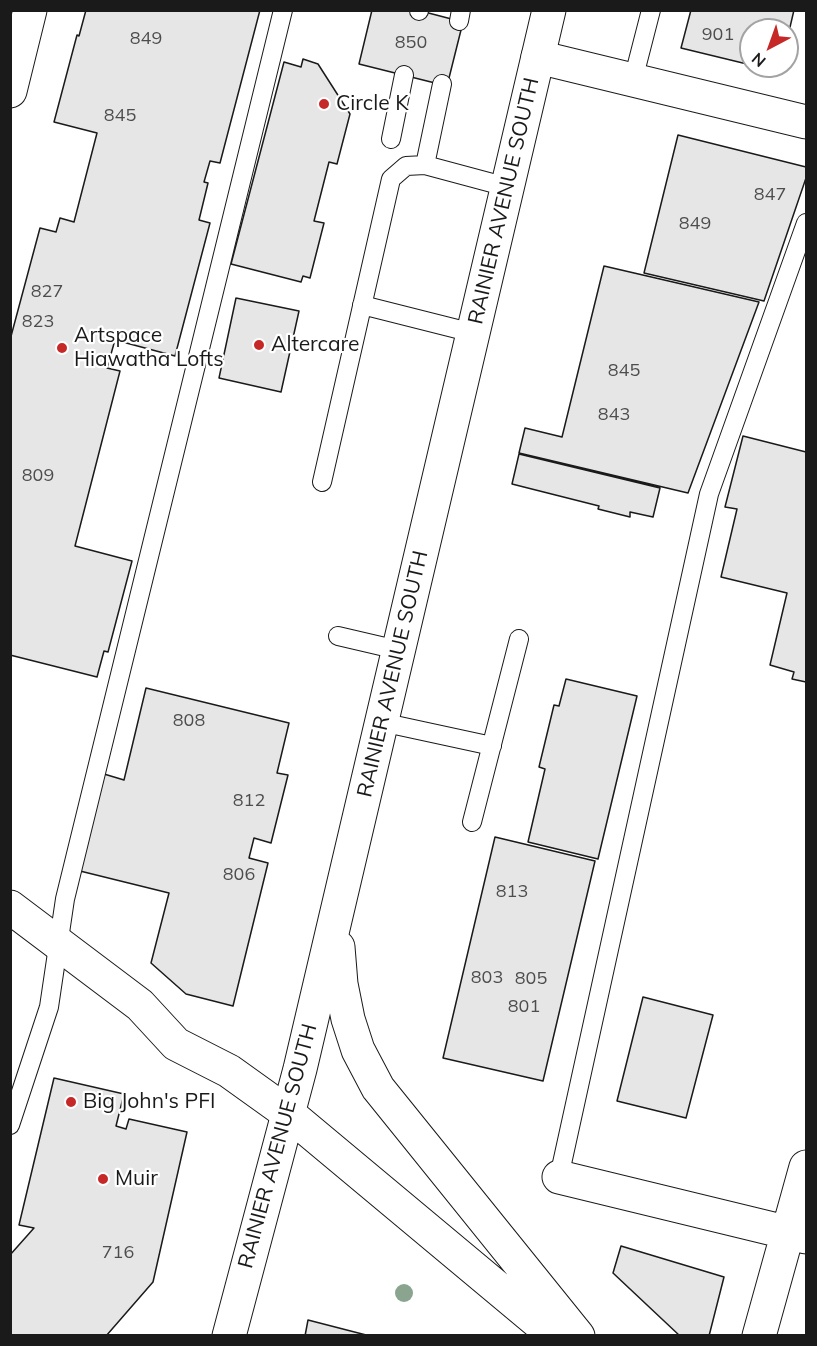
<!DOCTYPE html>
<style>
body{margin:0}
#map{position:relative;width:817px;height:1346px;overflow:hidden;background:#fff;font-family:Mulish,sans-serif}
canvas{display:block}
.frame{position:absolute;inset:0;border:12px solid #1a1a1a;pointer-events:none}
.north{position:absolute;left:739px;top:18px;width:60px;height:60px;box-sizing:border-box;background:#fff;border:2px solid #a3a3a3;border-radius:50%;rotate:221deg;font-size:16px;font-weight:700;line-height:24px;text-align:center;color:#1a1a1a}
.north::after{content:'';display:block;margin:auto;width:21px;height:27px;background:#c62828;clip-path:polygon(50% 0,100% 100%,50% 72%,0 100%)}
</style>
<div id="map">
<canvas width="817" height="1346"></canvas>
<div class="frame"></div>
<div class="north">N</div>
</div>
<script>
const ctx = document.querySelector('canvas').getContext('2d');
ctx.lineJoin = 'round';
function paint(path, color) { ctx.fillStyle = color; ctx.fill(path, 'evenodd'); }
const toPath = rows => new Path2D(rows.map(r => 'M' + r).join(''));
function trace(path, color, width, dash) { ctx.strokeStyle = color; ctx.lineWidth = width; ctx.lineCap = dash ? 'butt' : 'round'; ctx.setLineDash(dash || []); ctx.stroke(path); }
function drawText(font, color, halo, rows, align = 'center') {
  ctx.font = font + ' Mulish,sans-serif'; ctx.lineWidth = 4.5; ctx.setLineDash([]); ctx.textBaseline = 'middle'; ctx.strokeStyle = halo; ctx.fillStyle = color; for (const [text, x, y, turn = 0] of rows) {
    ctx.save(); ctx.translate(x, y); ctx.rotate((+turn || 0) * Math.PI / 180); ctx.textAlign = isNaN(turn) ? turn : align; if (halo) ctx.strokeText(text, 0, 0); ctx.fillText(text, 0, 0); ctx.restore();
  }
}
const building = toPath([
 [86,10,260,10,220,163,210,161,204,182,208,183,199,220,210,223,175,356,115,340,107,368,120,371,75,546,132,561,108,652,104,651,97,677,10,655,10,340,40,228,56,232,60,218,74,222,97,133,54,122,77,35,79,36,86,10],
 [372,10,417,10,463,22,447,86,359,64,372,10],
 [691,10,794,10,787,40,787,30,751,30,751,65,681,48,691,10],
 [303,59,318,64,350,114,337,164,329,162,314,221,324,223,310,278,303,276,301,282,231,264,284,62,301,67,303,59],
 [755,66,781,66,779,72,755,66],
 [678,135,806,167,806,178,764,301,644,273,678,135],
 [604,266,759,302,688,493,519,453,525,428,562,437,604,266],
 [236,298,299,311,281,392,219,378,236,298],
 [743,436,806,452,806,682,792,679,794,672,770,665,787,593,721,577,737,509,725,507,743,436],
 [519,454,660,488,653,517,630,512,630,517,598,509,599,506,512,484,519,454],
 [566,679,637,696,598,859,528,842,545,769,539,767,554,705,559,706,566,679],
 [146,688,289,723,277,773,288,775,271,843,254,838,249,858,268,863,233,1006,186,994,151,963,169,893,80,871,104,774,124,780,146,688],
 [495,837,595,861,543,1081,443,1058,495,837],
 [643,997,713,1015,686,1118,617,1101,643,997],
 [54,1078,124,1094,116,1126,126,1129,129,1119,187,1132,153,1282,106,1336,10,1336,10,1255,34,1228,19,1225,54,1078],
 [621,1246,724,1277,709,1336,680,1336,613,1273,621,1246],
 [308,1320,370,1336,305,1336,308,1320]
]);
paint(building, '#e6e6e6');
trace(building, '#1a1a1a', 1.5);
const service = toPath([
 [419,11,419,10],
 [459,21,461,10],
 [633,80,651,10],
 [391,139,404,75],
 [425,165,442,84],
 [362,305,473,333],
 [322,482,391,179,406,166,425,165,507,187],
 [338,636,398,650],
 [381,722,492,746],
 [472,822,519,639],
 [10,1125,49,1007,65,899,283,10],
 [559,1177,709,494,806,223]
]);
const minor = toPath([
 [538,57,806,122],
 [10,91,30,10],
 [10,907,140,1005,176,1044,229,1071,289,1114],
 [559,1177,806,1237],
 [759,1336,806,1167]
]);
const primary = toPath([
 [338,947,341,984,348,1019,358,1050,378,1088,578,1336],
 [289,1114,555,1336],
 [229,1336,300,1069,549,10]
]);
trace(service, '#1a1a1a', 20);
trace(minor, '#1a1a1a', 35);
trace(primary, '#1a1a1a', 35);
trace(service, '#fff', 18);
trace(minor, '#fff', 33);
trace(primary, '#fff', 33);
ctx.fillStyle = '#8aa48f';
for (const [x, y] of [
 [404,1293]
]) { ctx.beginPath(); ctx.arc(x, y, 9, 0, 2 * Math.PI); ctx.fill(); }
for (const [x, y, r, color] of [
 [324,104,6,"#c62828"],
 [259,345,6,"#c62828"],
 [62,348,6,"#c62828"],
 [71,1102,6,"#c62828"],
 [103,1179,6,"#c62828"]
]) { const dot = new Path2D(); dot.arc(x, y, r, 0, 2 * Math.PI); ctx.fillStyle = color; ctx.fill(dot); trace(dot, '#fff', 2); }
drawText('18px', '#4d4d4d', null, [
 ["901",718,35],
 ["849",146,39],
 ["850",411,43],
 ["845",120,116],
 ["847",770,195],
 ["849",695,224],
 ["827",47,292],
 ["823",38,322],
 ["845",624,371],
 ["843",614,415],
 ["809",38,476],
 ["808",189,721],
 ["812",249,801],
 ["806",239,875],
 ["813",512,892],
 ["803",487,978],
 ["805",531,979],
 ["801",524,1007],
 ["716",118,1253]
]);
drawText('21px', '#1a1a1a', '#fff', [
 ["Circle K",336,104],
 ["Artspace",74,336],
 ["Hiawatha Lofts",74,360],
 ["Altercare",271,345],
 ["Big John's PFI",83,1102],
 ["Muir",115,1179]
], 'left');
drawText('21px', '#1a1a1a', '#fff', [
 ["RAINIER AVENUE SOUTH",504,201,-77],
 ["RAINIER AVENUE SOUTH",393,674,-77],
 ["RAINIER AVENUE SOUTH",278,1146,-75]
]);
</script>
